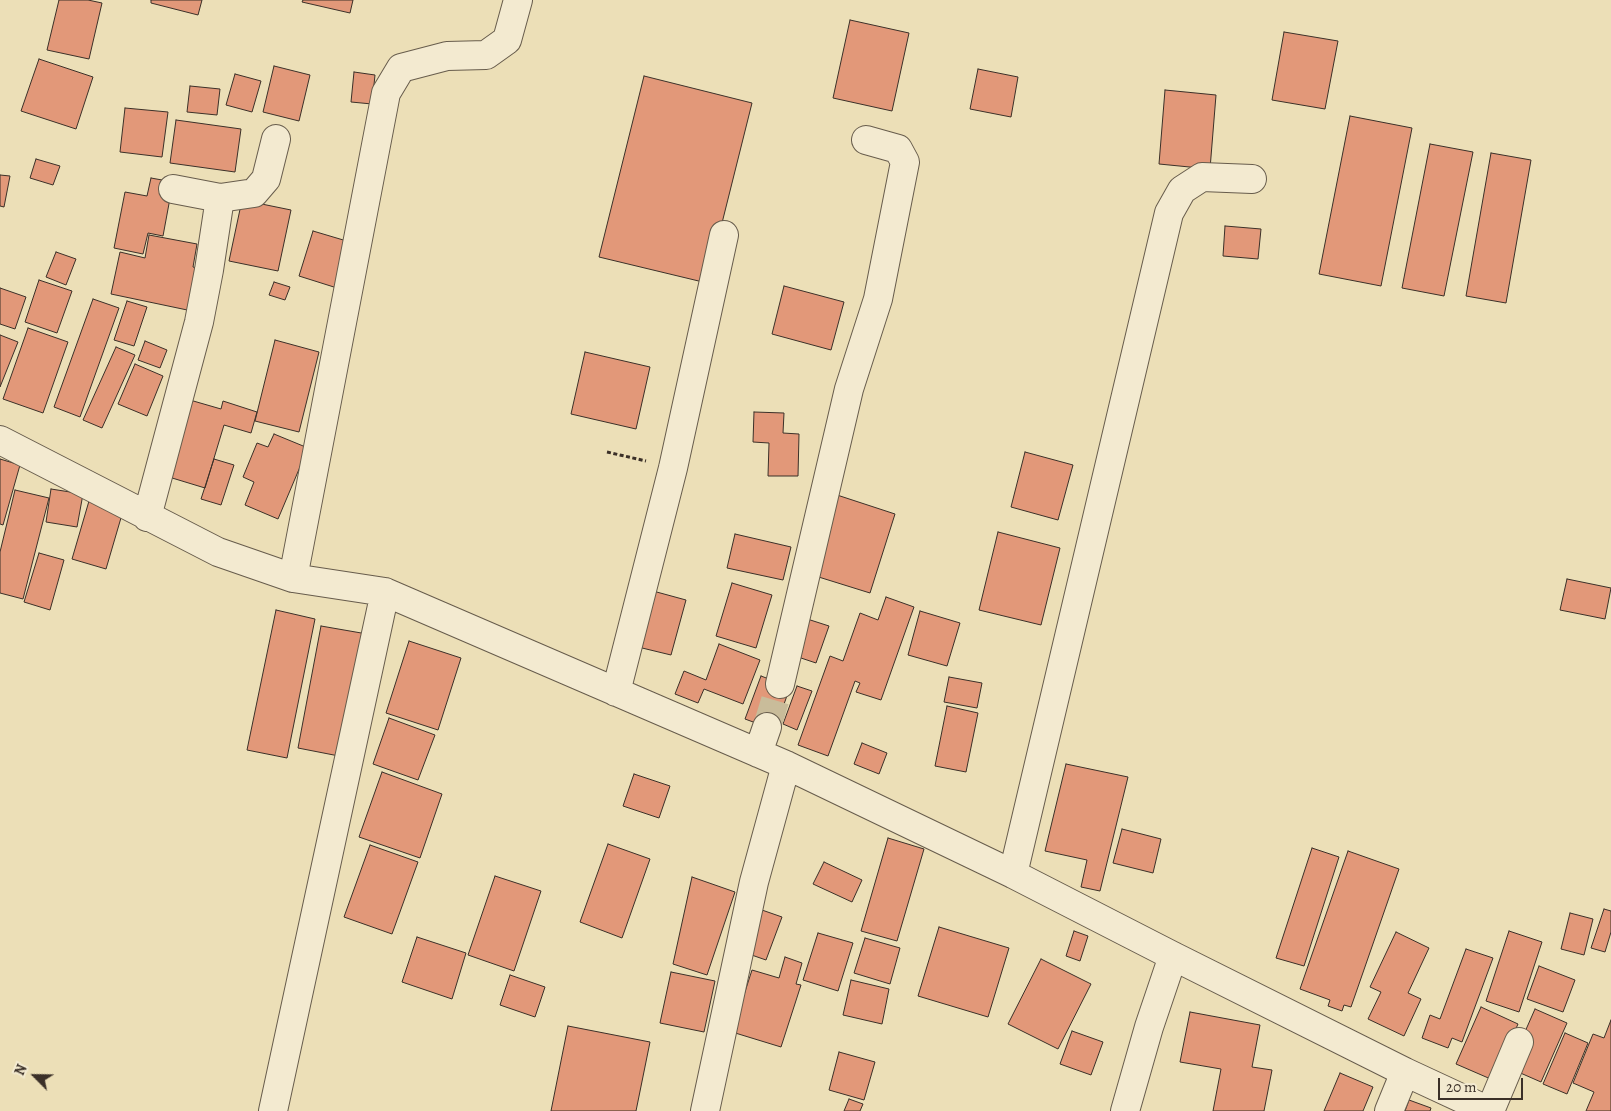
<!DOCTYPE html>
<style>
body{margin:0}
#map{position:relative;width:1611px;height:1111px;overflow:hidden;background:#ecdfb7;font-family:Alegreya,serif}
canvas{display:block}
.north{position:absolute;left:10px;top:1051px;width:50px;height:50px;-webkit-text-stroke:4px #f3ead0;paint-order:stroke;rotate:293deg;font-size:14px;font-weight:700;line-height:20px;text-align:center;color:#3b3028}
.north::after{content:'';display:block;margin:auto;width:18px;height:22px;background:#3b3028;clip-path:polygon(50% 0,100% 100%,50% 72%,0 100%)}
.scale{position:absolute;left:1438px;top:1078px;width:85px;height:22px;box-sizing:border-box;border:2px solid #3b3028;border-top:0;padding-left:6px;font-size:15px;line-height:18px;white-space:nowrap;color:#3b3028;-webkit-text-stroke:4px #f3ead0;paint-order:stroke}
</style>
<div id="map">
<canvas width="1611" height="1111"></canvas>
<div class="north">N</div>
<div class="scale">20 m</div>
</div>
<script>
const ctx = document.querySelector('canvas').getContext('2d');
ctx.lineJoin = 'round';
function paint(path, color) { ctx.fillStyle = color; ctx.fill(path, 'evenodd'); }
const toPath = rows => new Path2D(rows.map(r => 'M' + r).join(''));
function trace(path, color, width, dash) { ctx.strokeStyle = color; ctx.lineWidth = width; ctx.lineCap = dash ? 'butt' : 'round'; ctx.setLineDash(dash || []); ctx.stroke(path); }
const building = toPath([
 [59,0,88,0,102,3,89,59,47,50,59,0],
 [151,0,202,0,198,15,151,3,151,0],
 [303,0,353,0,350,13,302,2,303,0],
 [850,20,909,33,892,111,833,98,850,20],
 [1284,32,1338,41,1325,109,1272,100,1284,32],
 [39,59,93,77,76,129,21,111,39,59],
 [274,66,310,75,299,121,263,112,274,66],
 [978,69,1018,77,1011,117,970,109,978,69],
 [354,72,375,75,372,104,351,102,354,72],
 [235,74,261,81,252,112,226,105,235,74],
 [644,76,752,103,707,283,599,257,644,76],
 [190,86,220,89,217,115,187,112,190,86],
 [1165,90,1216,95,1210,169,1159,164,1165,90],
 [125,108,168,112,162,157,120,152,125,108],
 [1350,116,1412,128,1381,286,1319,274,1350,116],
 [176,120,241,129,235,172,170,163,176,120],
 [1430,144,1473,152,1444,296,1402,288,1430,144],
 [1491,153,1531,160,1506,303,1466,296,1491,153],
 [36,159,60,166,53,185,30,178,36,159],
 [0,175,10,176,4,207,0,206,0,175],
 [151,178,173,182,163,236,148,233,143,254,114,248,125,192,147,196,151,178],
 [242,200,291,210,278,271,229,261,242,200],
 [1225,226,1261,229,1258,259,1223,256,1225,226],
 [313,231,350,242,337,288,299,276,313,231],
 [149,235,197,244,193,267,201,269,192,311,111,294,120,252,145,258,149,235],
 [56,252,76,259,66,285,46,277,56,252],
 [39,280,72,291,57,333,25,322,39,280],
 [274,282,290,287,285,300,269,295,274,282],
 [784,286,844,302,831,350,772,334,784,286],
 [0,288,26,297,15,329,0,324,0,288],
 [93,299,119,308,80,417,54,407,93,299],
 [127,301,147,307,134,346,114,340,127,301],
 [28,328,68,342,43,413,3,399,28,328],
 [0,335,18,342,0,387,0,335],
 [275,340,319,352,299,432,255,421,275,340],
 [145,341,167,350,160,368,138,360,145,341],
 [116,347,135,355,102,428,83,420,116,347],
 [585,352,650,367,636,429,571,414,585,352],
 [135,364,163,376,147,416,118,404,135,364],
 [183,398,221,409,223,401,257,412,251,433,224,425,205,488,159,474,183,398],
 [754,412,784,413,783,433,799,434,798,476,768,476,769,443,753,442,754,412],
 [274,434,308,448,278,519,245,505,254,482,243,477,257,443,268,447,274,434],
 [1025,452,1073,465,1058,520,1011,507,1025,452],
 [0,459,20,465,3,525,0,524,0,459],
 [214,459,234,465,221,505,201,499,214,459],
 [51,489,83,494,77,527,46,522,51,489],
 [15,490,49,498,23,599,0,593,0,552,15,490],
 [834,494,895,514,870,593,809,574,834,494],
 [89,501,123,511,106,569,72,559,89,501],
 [998,532,1060,548,1041,625,979,610,998,532],
 [735,534,791,547,783,580,727,568,735,534],
 [39,553,64,560,50,610,24,602,39,553],
 [1567,579,1611,588,1605,619,1560,610,1567,579],
 [732,583,772,595,756,648,716,636,732,583],
 [653,591,686,600,671,655,638,647,653,591],
 [886,597,914,607,881,700,856,692,860,683,855,681,828,756,798,745,830,656,843,661,860,613,878,620,886,597],
 [276,610,315,619,287,758,247,750,276,610],
 [920,611,960,623,947,666,908,655,920,611],
 [801,617,829,626,816,663,789,654,801,617],
 [321,626,367,634,344,757,298,748,321,626],
 [409,641,461,658,438,730,386,713,409,641],
 [719,644,760,660,743,704,704,689,698,703,675,694,684,671,706,680,719,644],
 [761,676,790,687,775,730,745,719,761,676],
 [949,677,982,683,977,708,944,702,949,677],
 [797,686,812,691,797,730,783,724,797,686],
 [947,706,978,713,966,772,935,766,947,706],
 [389,718,435,735,418,780,373,764,389,718],
 [862,743,887,753,879,774,854,764,862,743],
 [1066,764,1128,777,1100,891,1081,887,1087,860,1045,851,1066,764],
 [382,772,442,794,420,858,359,837,382,772],
 [634,774,670,786,659,818,623,806,634,774],
 [1122,829,1161,839,1153,873,1113,863,1122,829],
 [888,838,924,849,897,941,861,931,888,838],
 [608,844,650,859,622,938,580,922,608,844],
 [370,845,418,862,392,934,344,917,370,845],
 [1312,848,1339,857,1304,966,1276,958,1312,848],
 [1348,851,1399,869,1351,1007,1344,1005,1342,1011,1328,1006,1330,1000,1300,989,1348,851],
 [824,862,862,880,852,902,813,884,824,862],
 [495,876,541,891,514,971,468,955,495,876],
 [692,877,735,892,707,975,673,964,692,877],
 [759,909,782,917,766,960,743,952,759,909],
 [1604,909,1611,911,1611,932,1605,952,1591,948,1604,909],
 [1570,913,1593,919,1584,955,1561,949,1570,913],
 [939,927,1009,948,988,1017,918,996,939,927],
 [1074,931,1088,936,1080,961,1066,956,1074,931],
 [1509,931,1542,942,1519,1012,1486,1001,1509,931],
 [1396,932,1429,948,1408,993,1421,999,1404,1036,1368,1019,1381,992,1370,987,1396,932],
 [818,933,853,943,838,991,803,980,818,933],
 [417,937,466,953,452,999,402,982,417,937],
 [865,938,900,948,890,984,854,973,865,938],
 [1466,949,1493,958,1462,1042,1452,1038,1448,1048,1422,1038,1430,1015,1440,1019,1466,949],
 [785,957,802,963,796,984,801,985,781,1047,732,1032,752,970,779,978,785,957],
 [1041,959,1091,984,1058,1049,1008,1024,1041,959],
 [1539,966,1575,980,1563,1012,1527,999,1539,966],
 [671,972,715,981,704,1032,660,1023,671,972],
 [510,975,545,987,535,1017,500,1005,510,975],
 [851,980,889,989,882,1024,843,1015,851,980],
 [1481,1007,1518,1024,1493,1080,1456,1064,1481,1007],
 [1535,1009,1567,1023,1541,1082,1509,1068,1535,1009],
 [1190,1012,1260,1025,1252,1067,1272,1070,1264,1111,1213,1111,1221,1069,1180,1062,1190,1012],
 [1611,1020,1611,1111,1586,1111,1594,1092,1573,1083,1593,1034,1604,1038,1611,1020],
 [568,1026,650,1042,636,1111,551,1111,568,1026],
 [1072,1031,1103,1042,1091,1075,1060,1064,1072,1031],
 [1565,1033,1588,1043,1567,1094,1543,1084,1565,1033],
 [839,1052,875,1062,864,1100,829,1090,839,1052],
 [1340,1073,1373,1087,1363,1111,1324,1111,1340,1073],
 [849,1099,863,1104,860,1111,844,1111,849,1099],
 [1409,1100,1431,1108,1430,1111,1405,1111,1409,1100]
]);
paint(building, '#e29879');
trace(building, '#3b3028', 1);
trace(toPath([
 [767,727,780,684]
]), '#c9bc9a', 28, [28, 14]);
const minor = toPath([
 [220,198,254,193,266,179,276,139],
 [0,440,218,552,293,578,385,592,786,765,1013,874,1173,956,1405,1072,1489,1111],
 [147,517,199,322,209,270,220,198,173,189],
 [293,578,386,93,401,68,447,56,486,55,507,40,518,0],
 [780,684,849,389,878,299,905,162,898,149,866,140],
 [616,692,673,468,724,235],
 [758,753,767,727],
 [1013,874,1169,213,1182,190,1202,177,1252,179],
 [273,1111,385,592],
 [705,1111,754,882,786,765],
 [1125,1111,1149,1027,1173,956],
 [1389,1111,1405,1072],
 [1490,1111,1519,1042]
]);
trace(minor, '#675c4c', 30);
trace(toPath([
 [607,452,646,461]
]), '#3b3028', 3, [4, 2.5]);
trace(minor, '#f3ead0', 28);
</script>
